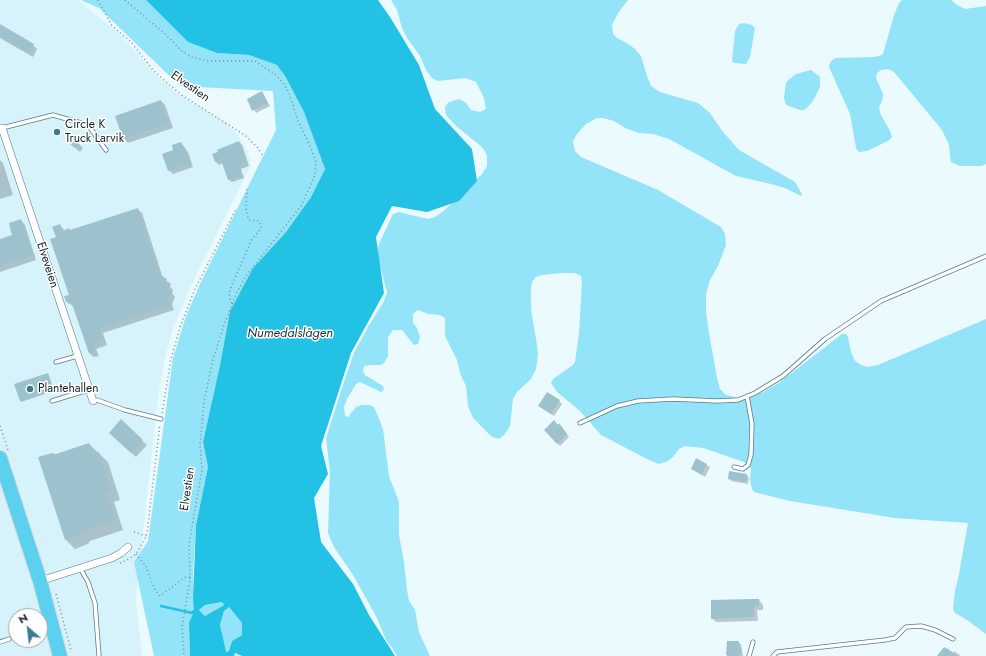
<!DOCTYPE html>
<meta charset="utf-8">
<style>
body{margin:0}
#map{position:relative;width:986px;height:656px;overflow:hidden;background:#ebfaff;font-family:Jost,sans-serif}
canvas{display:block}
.north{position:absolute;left:8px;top:608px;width:40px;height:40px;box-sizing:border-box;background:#fff;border:1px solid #a1a7a9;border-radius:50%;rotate:332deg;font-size:11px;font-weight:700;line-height:16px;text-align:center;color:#142327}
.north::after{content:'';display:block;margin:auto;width:14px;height:18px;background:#3b7d8f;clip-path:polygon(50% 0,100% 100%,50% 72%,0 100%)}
</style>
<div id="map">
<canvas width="986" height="656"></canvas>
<div class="north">N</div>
</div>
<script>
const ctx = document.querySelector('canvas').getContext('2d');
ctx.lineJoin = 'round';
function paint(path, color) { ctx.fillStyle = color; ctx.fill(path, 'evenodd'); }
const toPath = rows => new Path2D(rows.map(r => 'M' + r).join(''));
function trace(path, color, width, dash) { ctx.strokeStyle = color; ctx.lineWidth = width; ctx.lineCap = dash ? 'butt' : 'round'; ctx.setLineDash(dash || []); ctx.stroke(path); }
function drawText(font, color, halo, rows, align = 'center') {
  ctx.font = font + ' Jost,sans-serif'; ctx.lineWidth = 3; ctx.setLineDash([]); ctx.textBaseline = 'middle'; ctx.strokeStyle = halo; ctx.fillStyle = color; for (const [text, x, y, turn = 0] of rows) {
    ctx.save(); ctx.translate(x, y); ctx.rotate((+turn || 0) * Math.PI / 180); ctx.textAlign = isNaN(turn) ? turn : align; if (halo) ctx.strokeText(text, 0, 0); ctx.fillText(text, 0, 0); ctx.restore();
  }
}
paint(toPath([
 [0,0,78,0,123,37,155,74,178,94,225,122,237,134,247,151,250,160,250,167,187,294,173,328,164,362,158,397,138,578,136,601,142,656,0,656],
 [16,616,40,616,40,640,16,640]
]), '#d6f3fb');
paint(toPath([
 [81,0,146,0,188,42,217,53,249,55,277,65,285,76,304,112,325,169,311,197,286,232,253,268,230,311,220,365,203,442,208,467,196,525,193,572,194,611,189,623,190,656,154,656,134,562,148,541,173,358,186,316,201,282,276,130,273,91,180,86,99,8],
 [391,0,628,0,618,13,612,25,613,34,617,38,627,43,635,49,641,56,647,76,651,86,660,92,698,103,710,113,723,132,739,150,795,182,802,194,801,196,785,188,771,184,736,176,669,139,653,134,639,133,625,128,614,121,603,118,597,118,586,124,577,134,573,141,575,151,581,157,658,190,721,227,725,234,726,245,718,266,710,280,706,294,706,312,709,333,717,378,720,389,726,395,740,398,752,397,763,392,780,382,842,334,846,334,848,337,851,352,855,361,861,365,868,367,878,365,986,319,986,634,967,620,955,613,953,609,955,591,959,574,968,523,895,518,790,501,754,492,752,489,750,480,751,468,744,462,703,448,685,446,679,449,673,457,668,461,659,464,647,459,601,435,580,411,557,392,551,383,553,379,573,365,575,362,579,333,582,282,581,276,575,273,562,273,542,275,536,277,532,282,531,288,531,309,537,345,538,355,536,369,531,379,517,392,513,399,510,426,504,435,499,439,492,437,473,418,468,406,466,386,460,373,457,360,445,336,445,318,440,315,428,314,418,310,413,314,413,323,417,328,420,337,418,344,414,345,402,330,393,330,388,337,388,356,384,363,381,365,372,365,364,366,363,371,365,375,383,386,384,390,381,392,360,382,356,384,347,399,344,407,345,416,348,417,356,407,362,405,370,405,374,407,377,414,383,429,389,476,399,502,399,535,404,562,407,590,409,601,415,610,419,632,430,656,397,656,393,649,386,640,377,618,353,575,334,547,328,533,330,472,326,438,345,379,354,353,368,327,384,301,387,292,377,255,379,244,393,214,399,212,428,219,435,217,446,209,482,174,487,166,487,155,482,147,456,126,446,115,445,107,449,102,460,99,466,103,471,110,480,112,486,109,484,98,476,82,466,78,438,81,432,78,426,70,420,56,407,38,402,28,397,10],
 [902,0,951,0,957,5,965,9,986,6,986,164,981,166,960,166,951,162,950,157,949,145,942,130,894,72,888,69,881,70,877,73,876,78,883,94,882,101,879,107,880,113,890,131,892,137,888,141,867,151,859,152,856,148,850,114,829,67,831,61,836,58,873,57,879,56,883,54,894,15,899,3],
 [744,23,752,25,755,28,750,57,746,64,734,63,732,61,735,31,739,24],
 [811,70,820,77,820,87,813,101,807,108,804,110,800,110,786,105,784,98,786,82,796,74],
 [222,602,224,605,205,616,199,610,205,605],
 [229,607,242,623,242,635,232,641,229,651,225,652,220,625,224,611]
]), '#93e3f9');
paint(toPath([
 [146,0,378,0,390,17,419,65,435,109,472,149,477,181,459,201,427,212,392,206,376,237,384,293,351,353,321,446,328,474,314,498,321,542,353,584,369,615,395,656,242,656,235,653,234,656,190,656,189,623,194,611,193,598,196,525,208,467,203,442,220,365,230,311,253,268,286,232,311,197,325,169,304,112,285,76,277,65,249,55,217,53,188,42],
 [222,602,224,605,205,616,199,610,205,605],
 [229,607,242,623,242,635,232,641,229,651,226,652,220,625,224,611]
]), '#23c1e3');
paint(toPath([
 [0,26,33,45,37,49,33,57,0,38],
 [262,92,270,106,256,113,248,100],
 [161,101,165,105,173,128,128,143,124,138],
 [239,142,242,145,249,166,241,169,244,178,232,182,229,180,223,163,219,165,216,162,214,155],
 [181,143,188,152,193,167,173,174,169,170,174,150],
 [71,144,79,144,83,148,80,152],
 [0,160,3,163,13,195,0,199],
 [137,209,142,213,163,278,171,284,170,287,173,290,172,293,175,297,172,304,174,310,103,333,107,345,96,349,99,356,94,357,89,353,74,307,67,302,70,295,57,238,60,225,65,231,70,231],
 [21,220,25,225,36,260,0,272,0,240,14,236],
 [48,374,54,391,21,402,20,401],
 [559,401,562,404,554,416,542,408],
 [121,421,147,445,136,457,114,437],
 [558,426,562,427,569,437,560,446,545,430],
 [89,444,108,462,120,500,114,502,123,530,90,541,88,544,75,549,66,540,56,455],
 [696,459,710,467,705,477,692,469],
 [747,475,749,478,748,484,731,481,729,478],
 [759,600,763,605,763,610,757,610,758,621,716,622,712,618],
 [738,642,741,644,743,656,728,656],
 [954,651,961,656,938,656,952,654]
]), '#0003');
trace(toPath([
 [161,606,192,613,194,611]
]), '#23c1e3', 2.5);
paint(toPath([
 [0,24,34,44,28,53,0,37],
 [262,91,268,103,252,111,247,99],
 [161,100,169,123,123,139,115,116],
 [74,138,80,143,75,148,70,144],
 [239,141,247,163,239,166,242,175,228,180,221,160,215,162,212,154,218,152,217,150],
 [181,142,183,146,184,146,190,163,168,171,162,154,173,150,172,145],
 [138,208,160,275,167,279,165,283,170,285,167,289,172,292,168,299,170,306,99,329,103,341,93,344,95,351,89,353,72,304,66,302,64,296,69,295,50,239,56,237,52,227,60,224,63,231,69,228,70,230],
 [21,219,33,256,0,266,0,239,12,235,9,223],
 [48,373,54,390,20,401,14,384],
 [547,392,560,400,551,414,538,406],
 [121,419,143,440,131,453,109,433],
 [554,420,558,425,559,423,567,434,557,444,544,430],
 [89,443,93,454,99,452,112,491,106,493,115,521,81,532,79,536,65,540,38,457,52,453,56,454],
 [696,458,707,464,702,475,691,469],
 [729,471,747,474,746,482,728,479],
 [753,599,759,599,759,606,754,606,754,617,711,619,711,600],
 [727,641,739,641,739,648,741,647,741,654,739,654,739,656,728,656,726,655],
 [944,647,947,649,947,648,957,656,937,656]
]), '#9dc2cd');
const lane = toPath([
 [2,128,53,115,88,125,106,150],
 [56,362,77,356],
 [52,401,88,390],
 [93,401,97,400,125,410,161,419],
 [580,423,617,406,638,401,673,399,717,401,738,400,755,393,783,376,825,339,881,301,986,256],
 [734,467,743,469,748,465,751,455,752,424,747,396],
 [80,568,88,582,95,603,99,656],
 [0,642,9,639],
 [749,656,753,642],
 [773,656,777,652,885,640,895,638,906,627,921,626,935,630,953,639]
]);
const street = toPath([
 [0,128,2,128,93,401],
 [40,581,112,558,121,553,128,547]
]);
const highway = toPath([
 [0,458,40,581,60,656]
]);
trace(lane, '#587b85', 5);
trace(street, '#587b85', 8);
trace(highway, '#d5d7d8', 16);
trace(toPath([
 [98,0,112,26,131,42,153,70,167,83,183,96,246,136,257,147,263,156],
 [125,0,165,34,182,51,191,57,208,61,255,61,276,75,283,83,289,93,298,121,311,148,316,162,315,175,301,206,246,276,237,292,224,325,213,359,204,402,200,445,202,470,189,544,190,580,182,627,184,656],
 [232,303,230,300,229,294,232,285,252,239,261,229,261,225,259,221,249,220,248,218,246,209,247,189],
 [162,413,171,359,180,327,195,289,236,209],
 [0,426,8,450],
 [134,532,146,536],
 [136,554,146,566,154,588,160,596,180,581,186,577,190,577],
 [120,563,129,559,136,554,144,541,147,533,160,424],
 [56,594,71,650]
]), '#7d8c90', 1.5, [1, 3]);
trace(lane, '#fff', 3.5);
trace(street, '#fff', 7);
trace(highway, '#5cd1ef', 14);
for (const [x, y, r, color] of [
 [57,132,4,"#3b7d8f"],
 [30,389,4,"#3b7d8f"]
]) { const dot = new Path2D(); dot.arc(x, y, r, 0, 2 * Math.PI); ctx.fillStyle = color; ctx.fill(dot); trace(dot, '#fff', 1.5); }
drawText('12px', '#142327', '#fff', [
 ["Elvestien",190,87,35],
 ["Elveveien",47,265,72],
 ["Elvestien",188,489,-81]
]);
drawText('12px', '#142327', '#fff', [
 ["Circle K",65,125],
 ["Truck Larvik",65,139],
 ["Plantehallen",38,389]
], 'left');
drawText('italic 13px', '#1a3238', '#fff', [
 ["Numedalslågen",290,334]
]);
</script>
